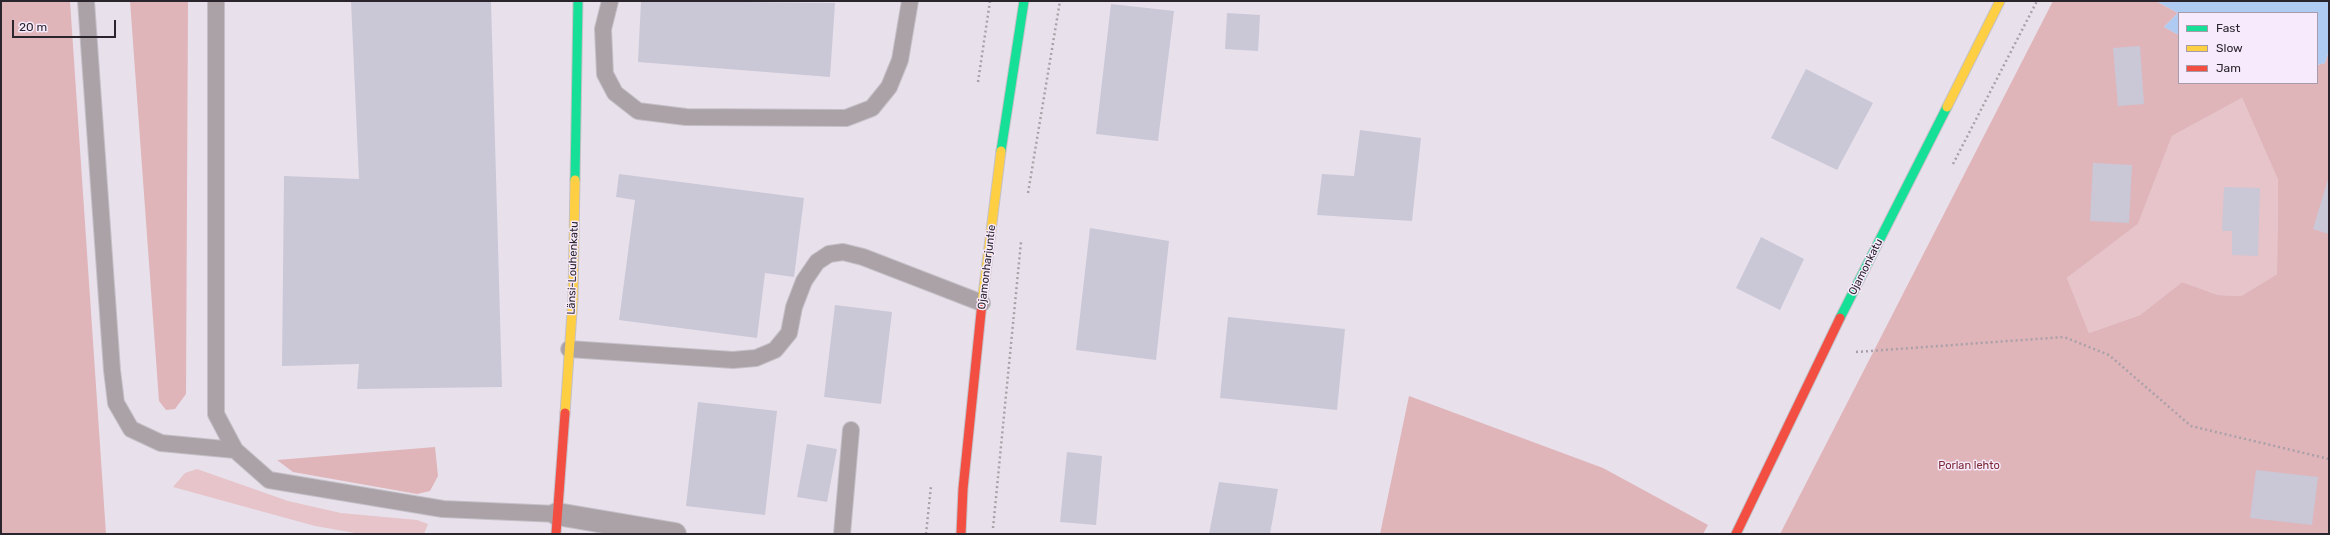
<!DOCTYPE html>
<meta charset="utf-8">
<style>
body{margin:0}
#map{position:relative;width:2330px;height:535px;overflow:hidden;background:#e8e1eb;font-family:Rubik,sans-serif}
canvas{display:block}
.frame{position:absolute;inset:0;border:2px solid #2a252c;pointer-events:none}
.legend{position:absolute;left:2178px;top:12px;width:140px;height:72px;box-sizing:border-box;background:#f7eafc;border:1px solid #a59ba9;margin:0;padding:5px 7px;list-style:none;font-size:12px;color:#2a252c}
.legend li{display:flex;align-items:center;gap:8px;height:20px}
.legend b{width:20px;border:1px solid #a59ba9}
.scale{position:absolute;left:12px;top:20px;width:104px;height:18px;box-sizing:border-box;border:2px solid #2a252c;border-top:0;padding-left:5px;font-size:12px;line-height:14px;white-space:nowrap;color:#2a252c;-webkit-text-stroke:3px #f7eafc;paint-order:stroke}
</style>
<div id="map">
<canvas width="2330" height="535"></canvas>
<div class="frame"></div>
<ul class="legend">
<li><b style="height:5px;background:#16e098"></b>Fast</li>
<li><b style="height:5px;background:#ffcf43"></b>Slow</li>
<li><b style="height:5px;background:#f24e42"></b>Jam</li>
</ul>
<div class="scale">20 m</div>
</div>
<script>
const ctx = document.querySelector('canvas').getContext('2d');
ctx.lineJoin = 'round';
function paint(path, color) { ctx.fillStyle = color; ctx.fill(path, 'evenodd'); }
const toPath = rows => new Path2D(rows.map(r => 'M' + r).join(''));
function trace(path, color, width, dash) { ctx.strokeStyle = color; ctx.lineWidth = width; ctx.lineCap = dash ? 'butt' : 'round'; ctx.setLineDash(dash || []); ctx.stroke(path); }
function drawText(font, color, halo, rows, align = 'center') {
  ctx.font = font + ' Rubik,sans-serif'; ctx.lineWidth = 3; ctx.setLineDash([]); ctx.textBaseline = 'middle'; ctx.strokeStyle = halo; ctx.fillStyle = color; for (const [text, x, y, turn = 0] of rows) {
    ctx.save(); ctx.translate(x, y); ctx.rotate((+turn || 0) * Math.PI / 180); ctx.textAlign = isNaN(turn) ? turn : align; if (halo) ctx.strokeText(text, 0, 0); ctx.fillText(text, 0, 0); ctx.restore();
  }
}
paint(toPath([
 [2242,98,2278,180,2277,274,2241,296,2218,295,2182,282,2140,315,2089,333,2067,278,2138,224,2172,136],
 [197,469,288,501,341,513,417,520,428,524,424,534,361,534,315,526,173,487,185,473]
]), '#e6c4c9');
paint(toPath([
 [1,1,70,1,106,534,1,534],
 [130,1,188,1,186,394,175,409,166,410,159,401],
 [2053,1,2156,1,2178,13,2164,27,2179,35,2179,83,2317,83,2317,65,2325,63,2329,51,2329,534,1780,534],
 [2242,98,2278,180,2277,274,2241,296,2218,295,2182,282,2140,315,2089,333,2067,278,2138,224,2172,136],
 [1409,396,1603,468,1708,525,1703,534,1380,534],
 [435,447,438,476,430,491,417,494,293,472,277,460]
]), '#dfb5ba');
paint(toPath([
 [2156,1,2329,1,2329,51,2325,63,2317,65,2317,13,2179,13,2179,35,2164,27,2178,13]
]), '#afcbf1');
paint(toPath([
 [351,1,491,1,502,387,357,389,359,364,282,366,284,176,359,179],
 [641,1,835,3,830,77,638,62],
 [1111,4,1174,11,1158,141,1096,134],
 [1227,13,1260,15,1258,51,1225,49],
 [2140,46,2144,104,2118,106,2113,48],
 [1806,69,1873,103,1837,170,1771,138],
 [1360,130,1421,138,1412,221,1317,215,1322,174,1354,176],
 [2093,163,2132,165,2129,223,2090,221],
 [619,174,804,198,794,277,765,273,757,338,619,320,635,200,616,197],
 [2329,176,2329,234,2313,229],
 [2224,187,2260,188,2258,256,2232,255,2232,231,2222,231],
 [1090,228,1169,241,1156,360,1076,350],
 [1761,237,1804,259,1780,310,1736,288],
 [835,305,892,312,881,404,824,397],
 [1228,317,1345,329,1337,410,1220,398],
 [698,402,777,411,765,515,686,506],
 [807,444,837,449,827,502,797,497],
 [1067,452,1102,456,1096,525,1060,522],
 [2256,470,2318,477,2312,525,2250,518],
 [1219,482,1278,489,1270,534,1209,534]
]), '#cac7d7');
const lane = toPath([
 [86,1,112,370,116,403,131,429,161,443,235,450],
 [216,1,216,414,235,450,269,480,443,509,557,514],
 [610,1,603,29,605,74,615,93,638,111,686,117,846,118,872,108,889,87,900,60,910,1],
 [569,349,733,360,756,358,775,350,789,333,794,307,804,281,817,262,829,254,843,252,863,257,982,303],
 [842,534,851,430]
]);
const street = toPath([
 [557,514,675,534]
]);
const fast = toPath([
 [1001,151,1024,1],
 [575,180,578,1],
 [1840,318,1947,107]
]);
const slow = toPath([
 [1947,107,2000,1],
 [982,303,1001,151],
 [565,413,573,298,575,180]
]);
const jam = toPath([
 [556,534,565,413],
 [961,534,963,489,982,303],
 [1736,534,1840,318]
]);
trace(lane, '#c5c0c8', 18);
trace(street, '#c5c0c8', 24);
trace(fast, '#c5c0c8', 11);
trace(slow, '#c5c0c8', 11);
trace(jam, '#c5c0c8', 11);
trace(toPath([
 [978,82,990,1],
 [1953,164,2037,1],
 [1028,193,1060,1],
 [1856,352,2064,337,2109,355,2191,426,2329,459],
 [993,528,1021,242],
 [926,534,931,486]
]), '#a9a1a7', 2.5, [2, 3]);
trace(lane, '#aba2a7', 16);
trace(street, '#aba2a7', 22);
trace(fast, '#16e098', 9);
trace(slow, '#ffcf43', 9);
trace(jam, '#f24e42', 9);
drawText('11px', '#2a252c', '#f7eafc', [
 ["Ojamonharjuntie",987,267,-83],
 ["Ojamonkatu",1866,267,-63],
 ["Länsi-Louhenkatu",573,268,-88]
]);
drawText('11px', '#7b2830', '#f7eafc', [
 ["Porlan lehto",1969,466]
]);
</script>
